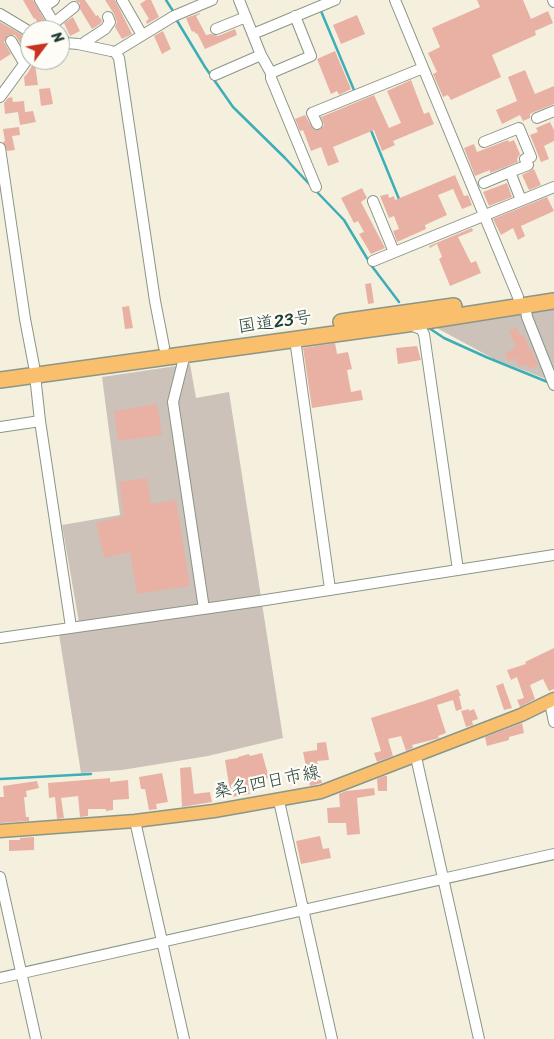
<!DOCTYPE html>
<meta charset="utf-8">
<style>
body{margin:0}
#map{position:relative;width:554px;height:1039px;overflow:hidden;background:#f5f0dd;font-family:Sriracha,sans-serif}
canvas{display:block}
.north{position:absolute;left:20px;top:20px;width:50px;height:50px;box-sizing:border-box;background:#fdfcf7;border:1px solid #a4b0a9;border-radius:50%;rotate:59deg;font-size:14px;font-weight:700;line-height:20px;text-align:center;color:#1f3d34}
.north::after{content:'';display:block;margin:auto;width:18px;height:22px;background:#c8321e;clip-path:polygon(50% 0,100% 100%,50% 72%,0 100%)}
</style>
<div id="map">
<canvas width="554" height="1039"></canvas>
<div class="north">N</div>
</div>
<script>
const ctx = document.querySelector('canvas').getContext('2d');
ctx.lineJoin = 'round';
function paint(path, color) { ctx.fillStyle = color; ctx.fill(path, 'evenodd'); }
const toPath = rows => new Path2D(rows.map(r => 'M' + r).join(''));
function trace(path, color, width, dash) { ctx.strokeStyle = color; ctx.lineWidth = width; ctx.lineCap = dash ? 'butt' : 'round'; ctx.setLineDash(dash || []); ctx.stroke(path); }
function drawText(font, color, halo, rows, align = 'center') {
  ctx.font = font + ' Sriracha,"Klee One",sans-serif'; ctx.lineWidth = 4.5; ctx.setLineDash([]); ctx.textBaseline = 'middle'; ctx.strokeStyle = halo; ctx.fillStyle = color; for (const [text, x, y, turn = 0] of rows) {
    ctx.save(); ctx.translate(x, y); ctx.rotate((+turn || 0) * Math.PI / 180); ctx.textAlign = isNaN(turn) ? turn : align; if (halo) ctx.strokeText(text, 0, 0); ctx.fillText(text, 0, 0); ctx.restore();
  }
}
paint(toPath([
 [554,309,554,382,494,359,433,326],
 [190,364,196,398,229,392,283,738,208,756,122,770,81,773,59,634,80,628,62,525,120,515,102,377]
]), '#cdc2b9');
trace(toPath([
 [166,0,173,11],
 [321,11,354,90],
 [176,19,205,67,233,107,285,158,312,187],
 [370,128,399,199],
 [316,191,344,220,371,265,399,302],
 [429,328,444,338,486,357,550,383],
 [0,779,91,774]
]), '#3dadb8', 2.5);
paint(toPath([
 [23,0,33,0,47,24,41,28,35,18,34,19],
 [75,0,85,0,96,16,98,15,100,19,101,18,102,21,100,24,92,29,80,9,80,3],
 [105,0,115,0,132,34,122,39,115,27,117,22,114,14],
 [146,0,151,0,159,17,147,24,146,21,149,19,140,4],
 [477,0,523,0,531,19,548,11,553,23,535,31,536,35,492,55,501,77,451,100,448,95,443,97,433,74,437,72,428,53,440,47,432,28,480,7],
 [200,13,200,14,196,16,206,35,211,34,218,36,235,29,237,35,205,49,197,33,196,34,194,31,192,32,186,18],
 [357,15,365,34,341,44,333,25],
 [73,17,80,31,70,36,64,23],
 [0,22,26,37,30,47,25,51,15,35,8,35,4,42,11,54,0,61],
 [163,31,171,49,162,54,154,36],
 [335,51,351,89,339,95,337,91,331,94,317,59],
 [33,64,35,64,38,85,25,86,24,77,27,74],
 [525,70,535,94,554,86,554,104,534,112,530,114,530,118,523,121,520,115,502,124,496,110,517,101,508,77],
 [411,80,424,114,429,112,434,124,393,141,395,145,382,151,374,130,333,147,339,162,328,166,321,147,311,151,303,130,300,131,295,119,305,115,313,129,319,130,324,125,321,117,374,95,389,128,401,123,387,91],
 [50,88,53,104,41,106,39,89],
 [12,97,13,102,24,101,25,112,33,111,36,122,20,125,18,112,5,114,4,103,8,98],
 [550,122,554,130,554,141,544,146,549,159,541,162,530,135,538,132,536,128],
 [19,127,20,135,12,136,15,150,7,151,3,142,5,141,3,129],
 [508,140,509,142,514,140,520,154,517,159,518,162,490,173,490,170,475,176,464,148,474,144,477,152],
 [534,169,541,185,529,190,522,175],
 [455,175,464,196,468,195,472,205,462,209,453,189,438,195,447,215,425,225,426,229,397,242,393,231,399,229,394,216,389,218,380,196,388,194,389,198,394,196,395,200],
 [507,183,512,197,489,206,483,192],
 [362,188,367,198,361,202,385,248,371,254,359,234,364,232,358,221,354,223,341,198],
 [547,197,554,211,521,226,525,236,518,240,513,228,501,235,493,219],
 [472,228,473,231,458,237,471,263,476,261,481,273,450,286,439,259,442,257,437,244,430,248,429,246],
 [371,283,374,303,368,304,365,284],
 [129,306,133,328,125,329,122,307],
 [517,328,521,336,524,335,530,351,532,350,538,365,529,369,527,364,519,367,515,358,509,361,505,353,516,348,509,331],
 [335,343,337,354,348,352,352,369,347,370,351,392,361,390,363,400,312,408,303,348],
 [417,346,421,360,398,364,396,348],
 [157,404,162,435,118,441,114,411],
 [147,478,151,504,176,500,190,586,137,594,130,552,104,558,96,523,124,516,119,482],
 [554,648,554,689,549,691,543,679,530,685,535,699,520,707,517,700,524,698,517,677,511,680,507,670,526,664,525,662],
 [503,683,512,708,504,710,496,686],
 [458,689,461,696,459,696,462,709,456,711,453,700,437,705,446,733,438,736,439,738,432,740,412,745,413,748,406,751,401,736,388,739,393,756,377,762,374,753,381,751,371,718,424,701],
 [469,709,469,711,474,709,478,719,472,721,473,725,466,727,461,711],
 [522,723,524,733,509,737,509,740,487,746,485,737],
 [326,742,329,760,317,761,322,783,310,786,303,752,317,750,317,743],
 [262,753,269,778,248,782,250,794,231,797,225,760,238,758,238,757,249,754,250,756],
 [191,767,194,794,210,792,212,802,182,807,180,768],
 [162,773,168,802,156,804,157,809,149,810,145,789,141,789,139,777],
 [384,776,387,776,387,791,378,791,377,779],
 [110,778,110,782,128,780,129,799,113,800,113,810,106,811,106,809,88,809,88,816,80,817,78,796,61,798,64,818,57,819,55,797,49,798,48,783],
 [37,781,39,788,26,791,27,797,24,797,26,817,29,817,29,821,0,823,0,797,4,797,3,786],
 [374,788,375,795,357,798,360,834,347,835,346,823,328,823,327,808,340,807,339,794,346,791],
 [320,836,323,849,329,848,331,858,301,864,296,841],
 [34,837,34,850,9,851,9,840,20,840,20,838]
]), '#e9b1a4');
const minor = toPath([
 [40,0,54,23,54,27],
 [122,0,142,35],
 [239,0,261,55,271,73,271,78,316,187],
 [395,0,518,297],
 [553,0,554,2],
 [44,7,54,0],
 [0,14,30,32],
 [54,23,74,7],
 [216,29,246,17],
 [253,34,335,0],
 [60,36,66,43,78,44,111,51,115,52,119,58,155,301,164,347],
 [11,41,24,63],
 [84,45,85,42,105,29,110,22,108,17],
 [115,52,174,16,212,0],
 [271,73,311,56,295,16],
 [215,75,261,55],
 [0,97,30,56],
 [537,118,554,111],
 [317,124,312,113,423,68],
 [484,142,519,128,531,157,525,159,528,165,510,172,521,200],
 [0,148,25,319,34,366],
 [484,183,510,172],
 [373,201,394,252],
 [373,261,554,187],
 [525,305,527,317,554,385],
 [410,325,421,329,424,334,458,570],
 [295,339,330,589],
 [185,354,173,402,204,609],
 [35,375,40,421,71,627],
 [0,427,40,421],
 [0,638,259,601,554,555],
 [550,702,554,722],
 [416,757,479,1039],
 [279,801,332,1039],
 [135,821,184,1039],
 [0,877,36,1039],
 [0,978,554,854]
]);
const major = toPath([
 [0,831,135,821,214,811,321,792,521,715,554,699]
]);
const highway = toPath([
 [341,322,454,306],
 [0,380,407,324,554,301]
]);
trace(minor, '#8a9688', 12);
trace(major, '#8a9688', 15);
trace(highway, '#8a9688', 18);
trace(minor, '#fff', 10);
trace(major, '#f9bf6d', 12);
trace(highway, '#f9bf6d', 15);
drawText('18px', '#1f3d34', '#fdfcf7', [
 ["国道23号",275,323,-8],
 ["桑名四日市線",267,783,-11]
]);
</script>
